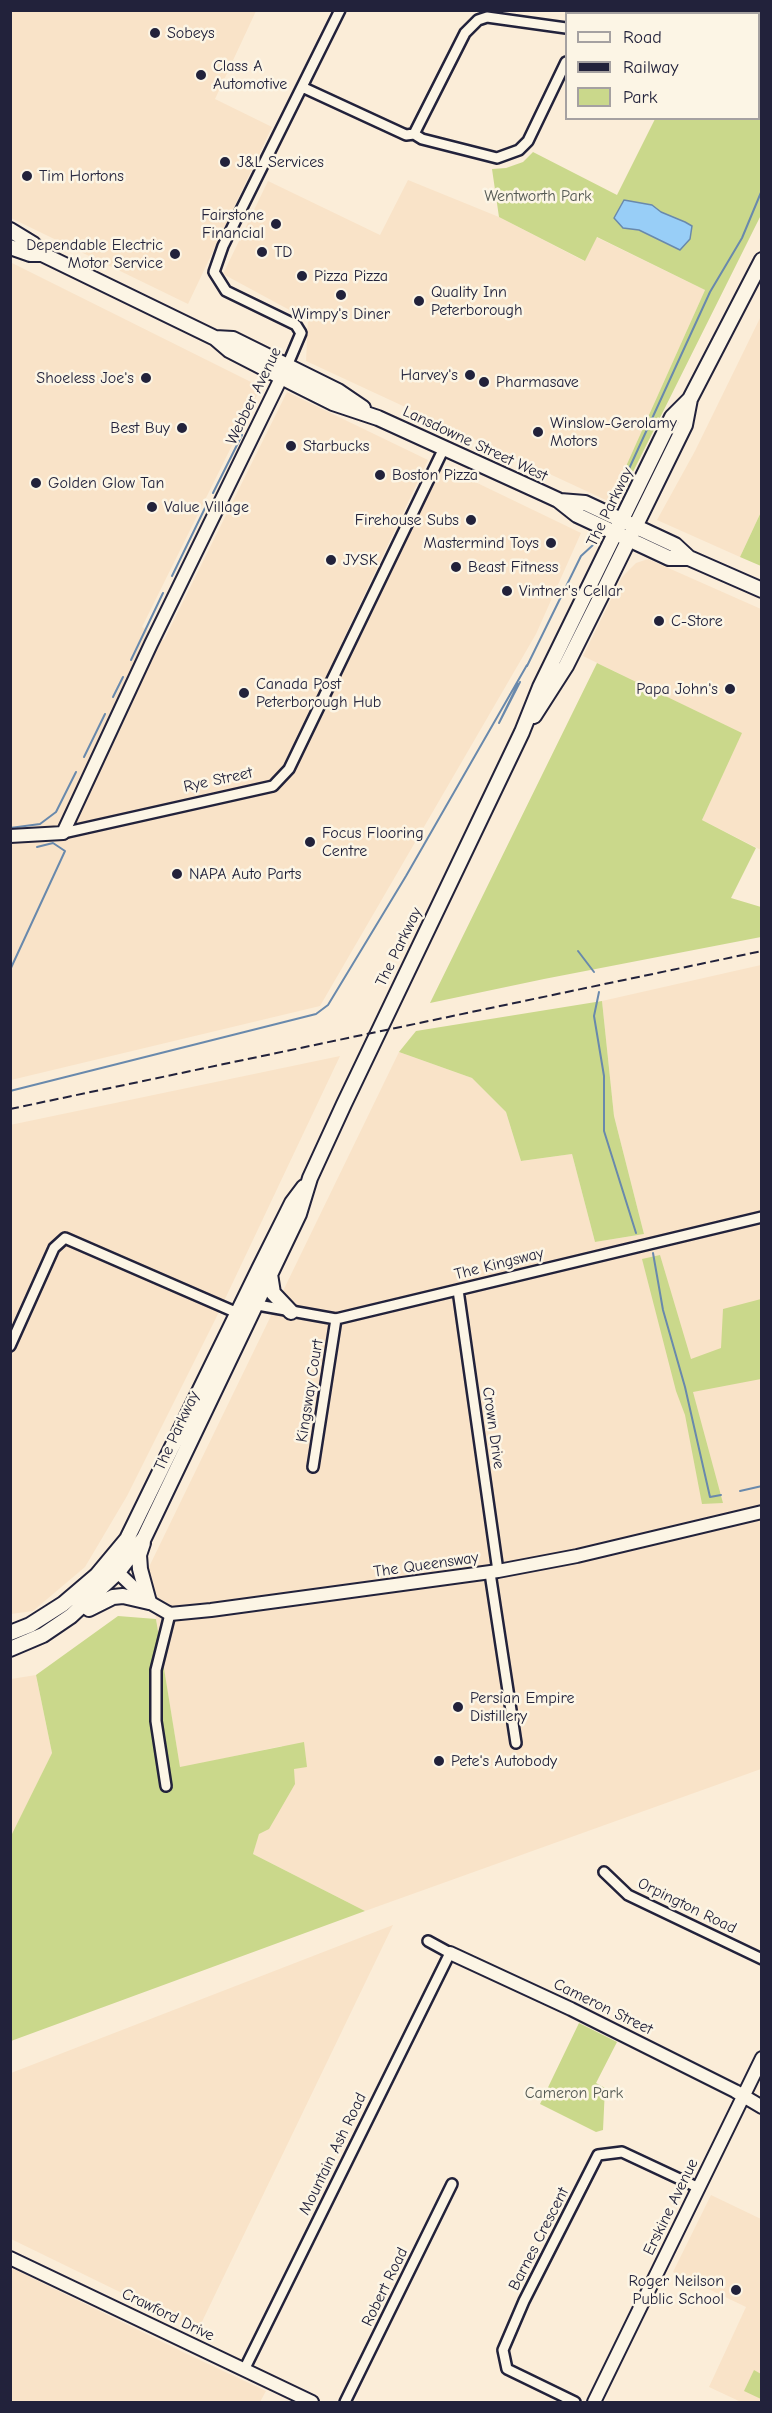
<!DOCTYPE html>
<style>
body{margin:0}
#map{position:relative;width:772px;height:2413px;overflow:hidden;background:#fbedd8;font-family:"Comic Neue",sans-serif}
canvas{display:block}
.frame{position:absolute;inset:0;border:12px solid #22223b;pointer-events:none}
.legend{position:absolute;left:565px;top:12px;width:195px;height:108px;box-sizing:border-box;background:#fcf5e5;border:2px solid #a5a1a1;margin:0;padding:8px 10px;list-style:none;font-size:18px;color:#22223b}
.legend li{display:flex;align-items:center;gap:12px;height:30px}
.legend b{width:30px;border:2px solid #a5a1a1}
</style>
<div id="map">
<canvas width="772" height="2413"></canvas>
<div class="frame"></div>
<ul class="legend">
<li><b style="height:8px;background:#fcf5e5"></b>Road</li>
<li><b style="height:8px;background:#22223b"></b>Railway</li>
<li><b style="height:16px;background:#cad88b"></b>Park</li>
</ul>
</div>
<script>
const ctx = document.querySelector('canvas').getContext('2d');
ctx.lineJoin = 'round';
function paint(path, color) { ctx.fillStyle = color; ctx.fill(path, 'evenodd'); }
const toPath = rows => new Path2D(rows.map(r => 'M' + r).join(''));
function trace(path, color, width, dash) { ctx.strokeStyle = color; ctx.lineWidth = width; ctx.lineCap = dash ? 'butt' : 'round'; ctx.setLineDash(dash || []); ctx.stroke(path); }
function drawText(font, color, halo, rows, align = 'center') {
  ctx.font = font + ' "Comic Neue",sans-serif'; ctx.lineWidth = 5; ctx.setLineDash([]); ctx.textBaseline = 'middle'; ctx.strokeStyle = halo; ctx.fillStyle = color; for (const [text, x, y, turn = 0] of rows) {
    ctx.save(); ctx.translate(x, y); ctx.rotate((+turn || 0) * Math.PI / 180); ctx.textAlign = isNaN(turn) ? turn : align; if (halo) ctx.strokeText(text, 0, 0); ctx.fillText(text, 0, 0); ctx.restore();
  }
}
paint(toPath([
 [10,11,256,11,215,99,272,127,188,304,11,218],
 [408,180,499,217,584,261,596,237,705,290,610,502,306,361,308,320,223,274,268,181,380,235],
 [10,262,261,387,142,627,164,640,287,392,428,460,342,642,355,648,442,466,581,533,536,634,320,1006,11,1080],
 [761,316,761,512,740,557,657,520,695,451],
 [648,559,761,609,761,850,702,820,741,733,583,656,622,577,636,563],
 [761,965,761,1769,365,1911,253,1854,282,1746,180,1768,148,1569,399,1052,472,1078,506,1112,521,1161,572,1154,595,1242,644,1234,614,1116,602,1001],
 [340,1056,216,1318,127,1496,85,1567,33,1611,11,1614,10,1125],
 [36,1675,52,1753,11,1838,11,1679],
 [393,1925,198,2330,11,2239,11,2073],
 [711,2195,761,2219,761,2402,741,2402,709,2387,746,2307,673,2272],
 [10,2267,187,2354,266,2391,260,2402,11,2402]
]), '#f9e3c8');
paint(toPath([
 [709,11,761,11,761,215,621,496,614,493,705,290,597,237,585,261,499,217,492,169,506,168,523,162,533,152,617,195,655,119,758,118,758,14,707,13],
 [761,512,762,566,761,566,740,557],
 [597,663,742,733,702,820,756,848,731,898,761,907,761,937,544,979,430,1003],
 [602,1001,614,1116,644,1234,595,1242,572,1154,521,1161,506,1112,472,1078,399,1052,416,1031],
 [660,1255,691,1359,721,1348,723,1309,761,1299,761,1379,693,1392,723,1503,702,1504,685,1415,676,1391,642,1259],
 [118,1616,156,1619,180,1767,304,1742,307,1767,294,1769,295,1784,269,1829,259,1834,253,1854,365,1911,11,2041,10,1838,52,1753,36,1675],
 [579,2023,617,2042,596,2083,605,2088,603,2130,596,2132,540,2104],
 [754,2370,761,2374,761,2399,744,2391]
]), '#cad88b');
const water = toPath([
 [624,200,652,205,661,212,685,222,692,226,690,239,680,250,639,230,623,228,614,218,624,200]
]);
paint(water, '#98cef7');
trace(water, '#6989ac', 1.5);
trace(toPath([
 [213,493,242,435],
 [617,495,710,292,742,238,762,190],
 [172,576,206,506],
 [131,660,163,593],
 [527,666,581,556,593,545],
 [518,684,499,723,520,682],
 [113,697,123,677],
 [84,757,105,714],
 [10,828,40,824,56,812,76,772],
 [578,951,594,972],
 [10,970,65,851,53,843,37,847],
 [599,992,594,1016,604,1076,604,1131,636,1233],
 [10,1091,316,1014,328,1005,406,876,527,665],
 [653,1253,663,1310,685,1387,710,1497,721,1495],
 [740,1491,762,1486]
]), '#6989ac', 2);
const minor = toPath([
 [589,14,590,10],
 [302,87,406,135,414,134,422,139,497,158,519,150,528,141,566,62],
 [414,134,465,33,478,20,487,17,566,28],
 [287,366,301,333,296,325,226,291,214,272,223,246,340,10],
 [63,833,273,786,289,769,444,448],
 [458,1290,498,1571],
 [252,1304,336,1319,762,1217],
 [10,1346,54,1248,65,1238,242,1315],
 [313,1467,336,1319],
 [490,1573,516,1743],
 [166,1786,156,1721,156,1670,170,1614],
 [604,1872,628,1895,762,1959],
 [244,2370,450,1953,428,1941],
 [345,2402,452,2184],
 [575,2402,507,2369,503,2350,524,2301,598,2155,622,2152,699,2188]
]);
const tertiary = toPath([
 [10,836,63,833,151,644,285,370],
 [108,1563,149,1602,170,1614,211,1610,498,1571,577,1556,762,1512],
 [450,1953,571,2009,735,2091,762,2107],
 [10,2258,312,2402],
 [594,2402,762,2058]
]);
const secondary = toPath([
 [10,230,33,244,42,254,215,338,229,350,295,384,333,403,378,418,545,494,558,500,577,515,669,558,689,558],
 [10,247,30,254,42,254],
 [215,338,233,339,338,391,363,408],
 [560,501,585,503,675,545,689,558,762,590],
 [534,716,566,666,605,588,685,425,690,399,762,260],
 [270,1274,273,1293,291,1312],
 [143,1543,139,1555,140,1569,149,1602],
 [89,1609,113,1597,123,1596,149,1602],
 [10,1633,30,1625,63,1604,97,1575,127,1539,259,1269,292,1203,304,1187],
 [10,1649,43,1635,71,1616,118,1572,144,1538,299,1214,310,1178,344,1104,522,732,540,687,672,417,690,399]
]);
trace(minor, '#22223b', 14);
trace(tertiary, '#22223b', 16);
trace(secondary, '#22223b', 18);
trace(minor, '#fcf5e5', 9);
trace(tertiary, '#fcf5e5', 12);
trace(secondary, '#fcf5e5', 14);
trace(toPath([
 [10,1109,762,951]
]), '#22223b', 2, [9, 4.5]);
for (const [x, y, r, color] of [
 [155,33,6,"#22223b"],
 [201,75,6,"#22223b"],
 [225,162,6,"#22223b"],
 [27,176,6,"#22223b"],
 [276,224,6,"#22223b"],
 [262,252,6,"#22223b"],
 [175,254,6,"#22223b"],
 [302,276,6,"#22223b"],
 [341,295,6,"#22223b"],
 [419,301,6,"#22223b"],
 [470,375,6,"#22223b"],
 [146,378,6,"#22223b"],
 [484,382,6,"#22223b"],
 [182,428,6,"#22223b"],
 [538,432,6,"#22223b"],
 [291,446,6,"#22223b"],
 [380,475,6,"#22223b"],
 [36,483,6,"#22223b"],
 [152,507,6,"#22223b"],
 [471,520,6,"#22223b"],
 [551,543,6,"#22223b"],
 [331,560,6,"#22223b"],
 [456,567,6,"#22223b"],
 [507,591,6,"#22223b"],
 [659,621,6,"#22223b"],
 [730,689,6,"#22223b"],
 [244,693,6,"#22223b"],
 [310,842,6,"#22223b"],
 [177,874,6,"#22223b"],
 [458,1707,6,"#22223b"],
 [439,1761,6,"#22223b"],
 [736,2290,6,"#22223b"]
]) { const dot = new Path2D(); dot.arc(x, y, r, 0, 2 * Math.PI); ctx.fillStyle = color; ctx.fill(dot); trace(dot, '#fcf5e5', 2); }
drawText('16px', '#22223b', '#fcf5e5', [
 ["Sobeys",167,33],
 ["Class A",213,66],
 ["Automotive",213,84],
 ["J&L Services",237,162],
 ["Tim Hortons",39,176],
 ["Fairstone",264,215,"right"],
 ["Financial",264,233,"right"],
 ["Dependable Electric",163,245,"right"],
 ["Motor Service",163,263,"right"],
 ["TD",274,252],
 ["Pizza Pizza",314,276],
 ["Quality Inn",431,292],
 ["Peterborough",431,310],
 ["Wimpy's Diner",341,314,"center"],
 ["Harvey's",458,375,"right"],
 ["Shoeless Joe's",134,378,"right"],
 ["Pharmasave",496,382],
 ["Winslow-Gerolamy",550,423],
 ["Motors",550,441],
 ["Best Buy",170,428,"right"],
 ["Starbucks",303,446],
 ["Boston Pizza",392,475],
 ["Golden Glow Tan",48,483],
 ["Value Village",164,507],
 ["Firehouse Subs",459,520,"right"],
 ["Mastermind Toys",539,543,"right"],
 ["JYSK",343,560],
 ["Beast Fitness",468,567],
 ["Vintner's Cellar",519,591],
 ["C-Store",671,621],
 ["Canada Post",256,684],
 ["Peterborough Hub",256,702],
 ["Papa John's",718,689,"right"],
 ["Focus Flooring",322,833],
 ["Centre",322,851],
 ["NAPA Auto Parts",189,874],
 ["Persian Empire",470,1698],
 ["Distillery",470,1716],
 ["Pete's Autobody",451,1761],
 ["Roger Neilson",724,2281,"right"],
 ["Public School",724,2299,"right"]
], 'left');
drawText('16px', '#545953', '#fcf5e5', [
 ["Wentworth Park",538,196],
 ["Cameron Park",574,2093]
]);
drawText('16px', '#22223b', '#fcf5e5', [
 ["Webber Avenue",254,396,-64],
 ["Lansdowne Street West",475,444,25],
 ["The Parkway",610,507,-64],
 ["Rye Street",218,780,-12],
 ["The Parkway",399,947,-64],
 ["The Kingsway",499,1264,-14],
 ["Kingsway Court",310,1391,-81],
 ["Crown Drive",493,1428,82],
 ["The Parkway",177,1431,-65],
 ["The Queensway",426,1565,-8],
 ["Orpington Road",687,1906,26],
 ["Cameron Street",603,2007,26],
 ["Mountain Ash Road",333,2154,-64],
 ["Erskine Avenue",671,2207,-64],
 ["Barnes Crescent",539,2239,-63],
 ["Robert Road",385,2287,-64],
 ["Crawford Drive",168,2315,26]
]);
</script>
